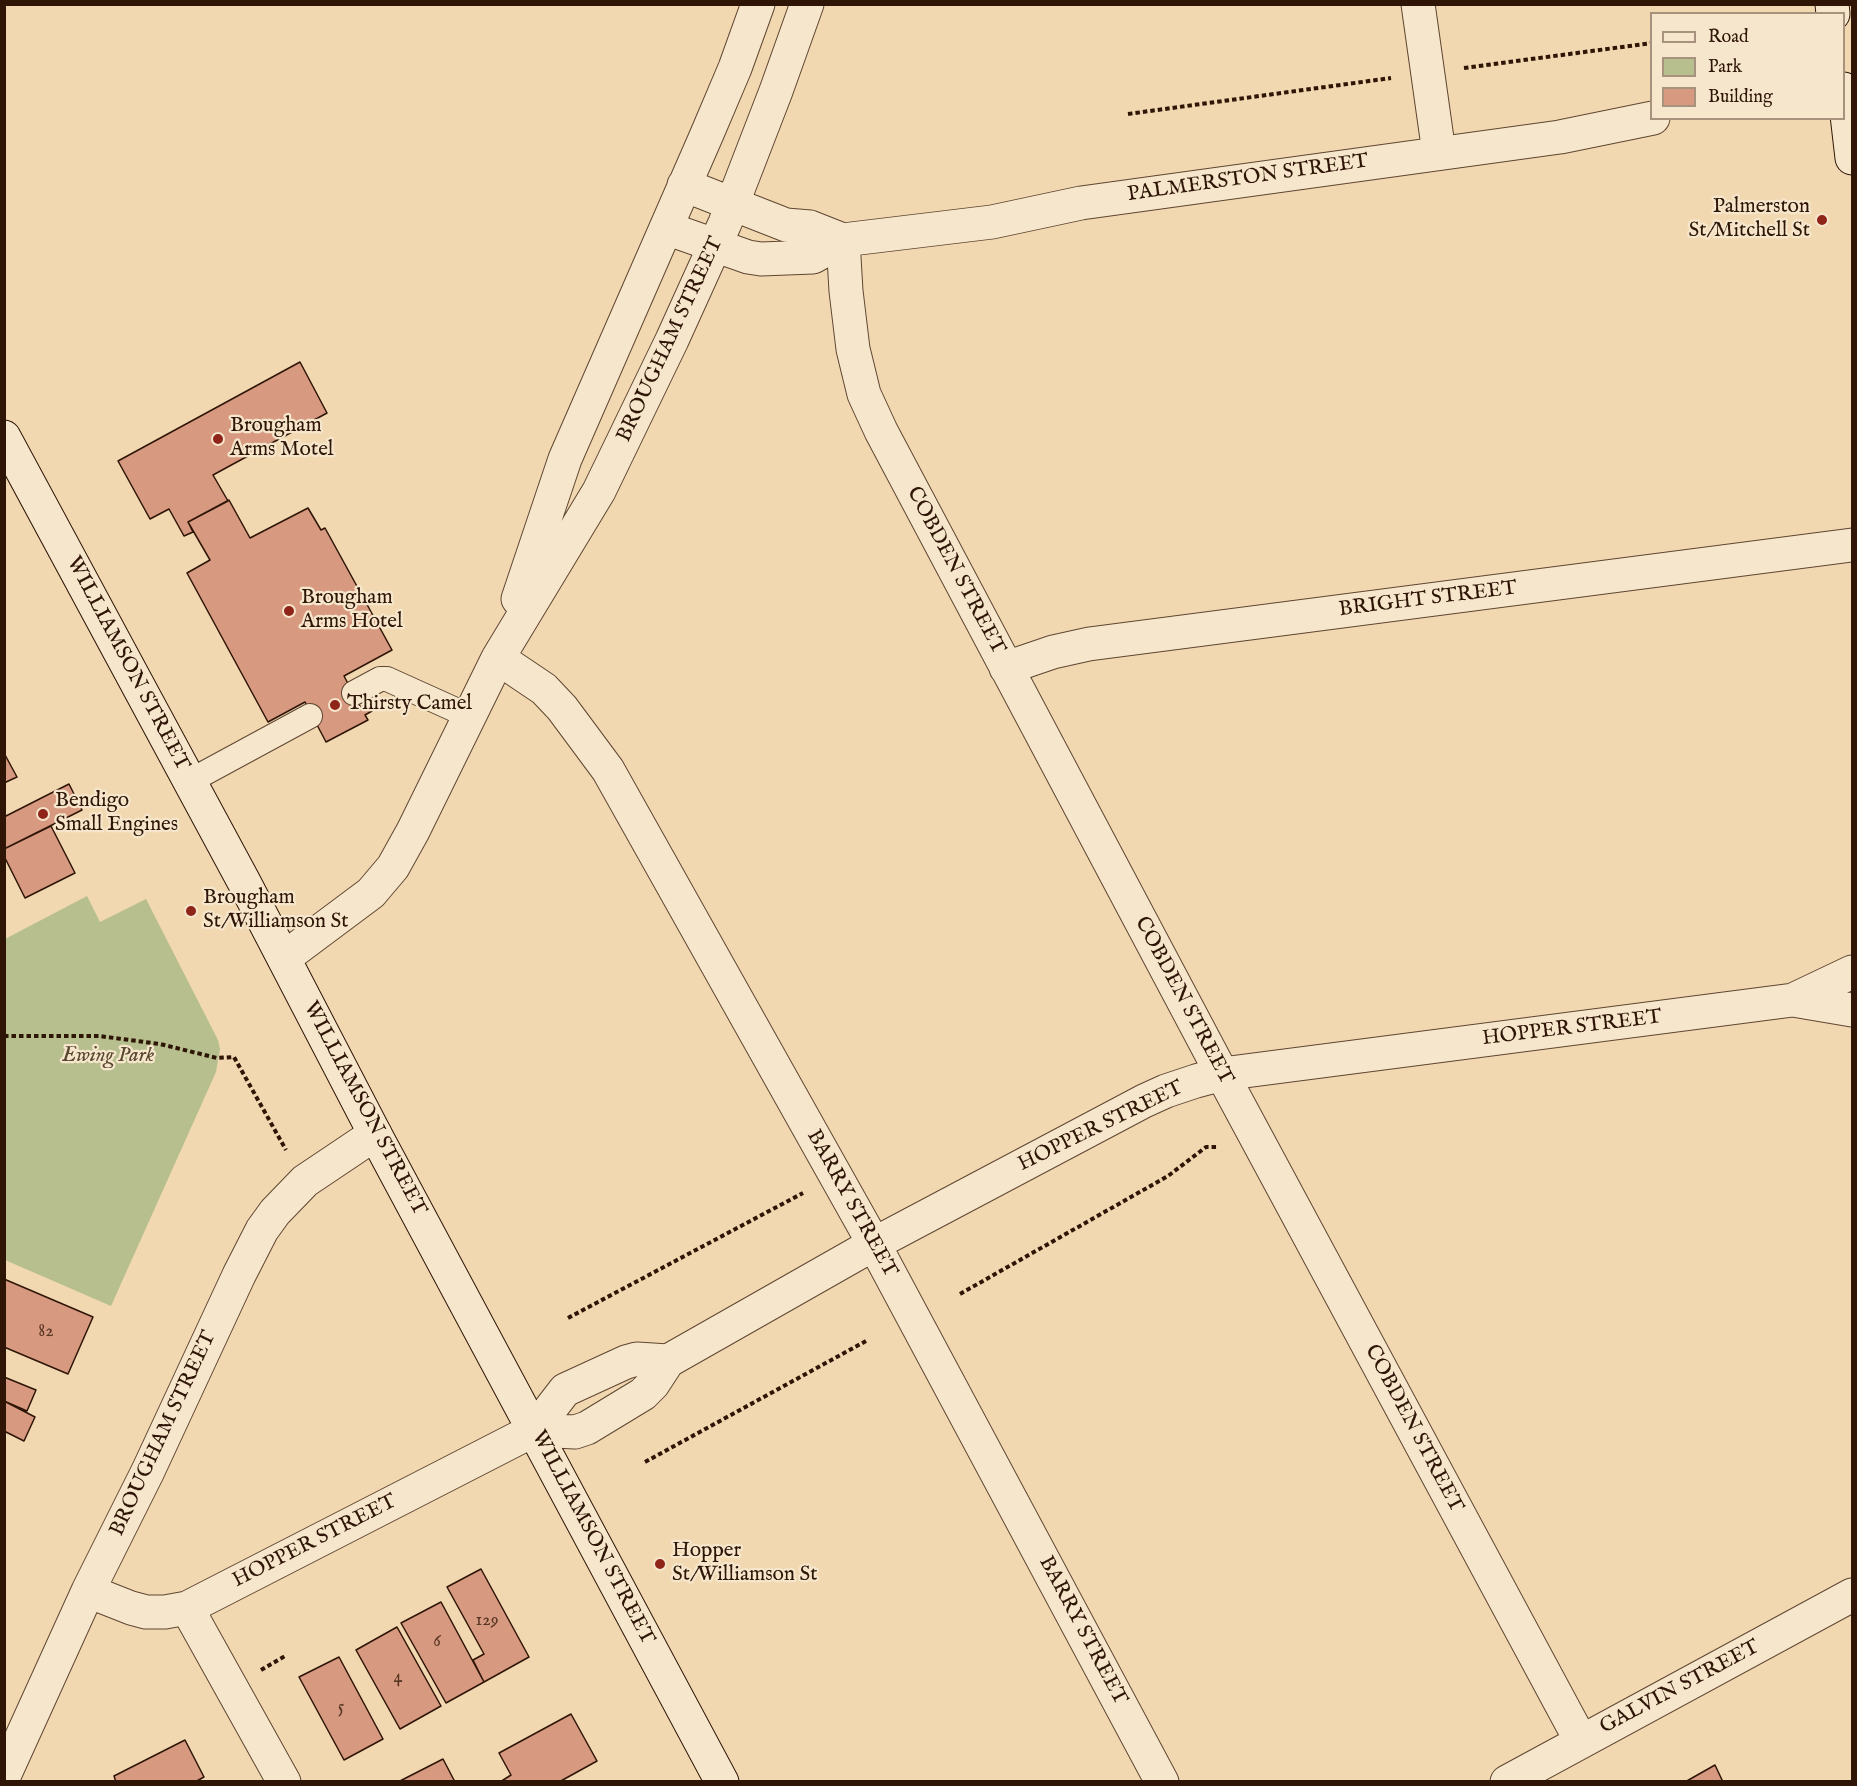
<!DOCTYPE html>
<style>
body{margin:0}
#map{position:relative;width:1857px;height:1786px;overflow:hidden;background:#f1d8b1;font-family:"IM FELL English",serif}
canvas{display:block}
.frame{position:absolute;inset:0;border:6px solid #2e1506;pointer-events:none}
.legend{position:absolute;left:1650px;top:12px;width:195px;height:108px;box-sizing:border-box;background:#f6e6cc;border:2px solid #a6927d;margin:0;padding:8px 10px;list-style:none;font-size:18px;color:#2e1506}
.legend li{display:flex;align-items:center;gap:12px;height:30px}
.legend b{width:30px;border:2px solid #a6927d}
</style>
<div id="map">
<canvas width="1857" height="1786"></canvas>
<div class="frame"></div>
<ul class="legend">
<li><b style="height:8px;background:#f6e6cc"></b>Road</li>
<li><b style="height:16px;background:#b7bf8e"></b>Park</li>
<li><b style="height:16px;background:#d7997f"></b>Building</li>
</ul>
</div>
<script>
const ctx = document.querySelector('canvas').getContext('2d');
ctx.lineJoin = 'round';
function paint(path, color) { ctx.fillStyle = color; ctx.fill(path, 'evenodd'); }
const toPath = rows => new Path2D(rows.map(r => 'M' + r).join(''));
function trace(path, color, width, dash) { ctx.strokeStyle = color; ctx.lineWidth = width; ctx.lineCap = dash ? 'butt' : 'round'; ctx.setLineDash(dash || []); ctx.stroke(path); }
function drawText(font, color, halo, rows, align = 'center') {
  ctx.font = font + ' "IM FELL English",serif'; ctx.lineWidth = 4.5; ctx.setLineDash([]); ctx.textBaseline = 'middle'; ctx.strokeStyle = halo; ctx.fillStyle = color; for (const [text, x, y, turn = 0] of rows) {
    ctx.save(); ctx.translate(x, y); ctx.rotate((+turn || 0) * Math.PI / 180); ctx.textAlign = isNaN(turn) ? turn : align; if (halo) ctx.strokeText(text, 0, 0); ctx.fillText(text, 0, 0); ctx.restore();
  }
}
paint(toPath([
 [87,896,100,922,146,899,218,1040,220,1049,216,1072,111,1306,5,1260,5,939]
]), '#b7bf8e');
const building = toPath([
 [300,362,327,413,213,475,228,501,188,522,193,532,184,536,169,509,150,519,118,461,300,362],
 [229,500,250,538,308,508,321,530,325,528,392,650,344,676,361,708,367,704,372,711,365,715,368,720,326,742,305,702,268,722,187,573,210,560,188,522,229,500],
 [4,753,17,777,4,783,4,753],
 [69,784,82,810,4,849,4,817,69,784],
 [51,826,75,873,25,898,4,856,4,849,51,826],
 [4,1279,93,1317,68,1374,4,1347,4,1279],
 [4,1377,36,1390,27,1411,4,1401,4,1377],
 [4,1401,35,1417,24,1441,4,1431,4,1401],
 [481,1569,529,1657,484,1682,473,1660,484,1654,447,1587,481,1569],
 [441,1602,484,1682,446,1703,401,1623,441,1602],
 [397,1627,441,1706,400,1729,356,1650,397,1627],
 [339,1657,383,1739,344,1760,299,1677,339,1657],
 [571,1714,597,1761,559,1782,500,1782,511,1775,499,1753,571,1714],
 [185,1740,204,1777,195,1782,116,1782,114,1776,185,1740],
 [443,1759,455,1782,398,1782,443,1759],
 [1715,1765,1723,1782,1685,1782,1715,1765]
]);
paint(building, '#d7997f');
trace(building, '#2e1506', 1.5);
const lane = toPath([
 [354,693,380,679,387,679,469,716],
 [190,781,310,716]
]);
const street = toPath([
 [1418,4,1439,153],
 [684,185,786,225,810,227,843,240],
 [666,228,748,257,761,259,813,257,843,240,992,222,1081,203,1560,137,1653,118],
 [843,240,846,291,853,349,864,394,881,431,1222,1074,1581,1741],
 [518,599,565,459,707,134,735,68,758,4],
 [498,658,544,689,562,708,608,770,874,1244,1162,1782],
 [1006,668,1053,652,1089,644,1852,545],
 [284,958,371,893,393,867,413,831,498,658,599,491,672,340,725,223,776,91,807,4],
 [1793,1000,1852,972],
 [534,1430,575,1432,587,1428,643,1394,653,1384,668,1361,874,1244,1144,1101,1166,1091,1196,1081,1222,1074,1793,1000,1852,1010],
 [88,1591,131,1608,146,1612,165,1612,187,1608,534,1430,565,1390,626,1362,637,1359,668,1361],
 [187,1608,284,1782],
 [4,1776,88,1591,148,1471,239,1275,262,1230,275,1212,305,1181,375,1134],
 [1507,1782,1852,1595]
]);
const secondary = toPath([
 [1832,4,1833,14],
 [1844,89,1852,158],
 [4,437,244,882,375,1134,722,1782]
]);
trace(lane, '#5f4631', 26);
trace(street, '#5f4631', 35);
trace(secondary, '#2e1506', 35);
trace(toPath([
 [1464,68,1652,43],
 [1128,114,1391,78],
 [4,1036,99,1036,160,1044,217,1058,234,1057,286,1150],
 [960,1294,1168,1176,1206,1147,1219,1147],
 [568,1318,803,1193],
 [645,1462,866,1341],
 [261,1670,285,1656]
]), '#2e1506', 4, [4.5, 3]);
trace(lane, '#f6e6cc', 24);
trace(street, '#f6e6cc', 33);
trace(secondary, '#f6e6cc', 33);
for (const [x, y, r, color] of [
 [1822,220,6,"#8f2418"],
 [218,439,6,"#8f2418"],
 [289,611,6,"#8f2418"],
 [335,705,6,"#8f2418"],
 [43,814,6,"#8f2418"],
 [191,911,6,"#8f2418"],
 [660,1564,6,"#8f2418"]
]) { const dot = new Path2D(); dot.arc(x, y, r, 0, 2 * Math.PI); ctx.fillStyle = color; ctx.fill(dot); trace(dot, '#f6e6cc', 2); }
drawText('18px', '#583624', null, [
 ["82",46,1332],
 ["129",487,1621],
 ["6",437,1642],
 ["4",398,1678],
 ["5",341,1708]
]);
drawText('21px', '#2e1506', '#f6e6cc', [
 ["PALMERSTON STREET",1248,179,-8],
 ["BROUGHAM STREET",671,340,-65],
 ["COBDEN STREET",955,571,62],
 ["BRIGHT STREET",1428,600,-7],
 ["WILLIAMSON STREET",127,664,62],
 ["COBDEN STREET",1183,1001,62],
 ["HOPPER STREET",1572,1029,-7],
 ["WILLIAMSON STREET",364,1109,62],
 ["HOPPER STREET",1101,1127,-26],
 ["BARRY STREET",851,1204,61],
 ["COBDEN STREET",1413,1429,62],
 ["BROUGHAM STREET",164,1434,-65],
 ["WILLIAMSON STREET",592,1538,62],
 ["HOPPER STREET",315,1542,-27],
 ["BARRY STREET",1082,1631,62],
 ["GALVIN STREET",1680,1688,-28]
]);
drawText('21px', '#2e1506', '#f6e6cc', [
 ["Palmerston",1810,208,"right"],
 ["St/Mitchell St",1810,232,"right"],
 ["Brougham",230,427],
 ["Arms Motel",230,451],
 ["Brougham",301,599],
 ["Arms Hotel",301,623],
 ["Thirsty Camel",347,705],
 ["Bendigo",55,802],
 ["Small Engines",55,826],
 ["Brougham",203,899],
 ["St/Williamson St",203,923],
 ["Hopper",672,1552],
 ["St/Williamson St",672,1576]
], 'left');
drawText('italic 21px', '#57482f', '#f6e6cc', [
 ["Ewing Park",108,1057]
]);
</script>
